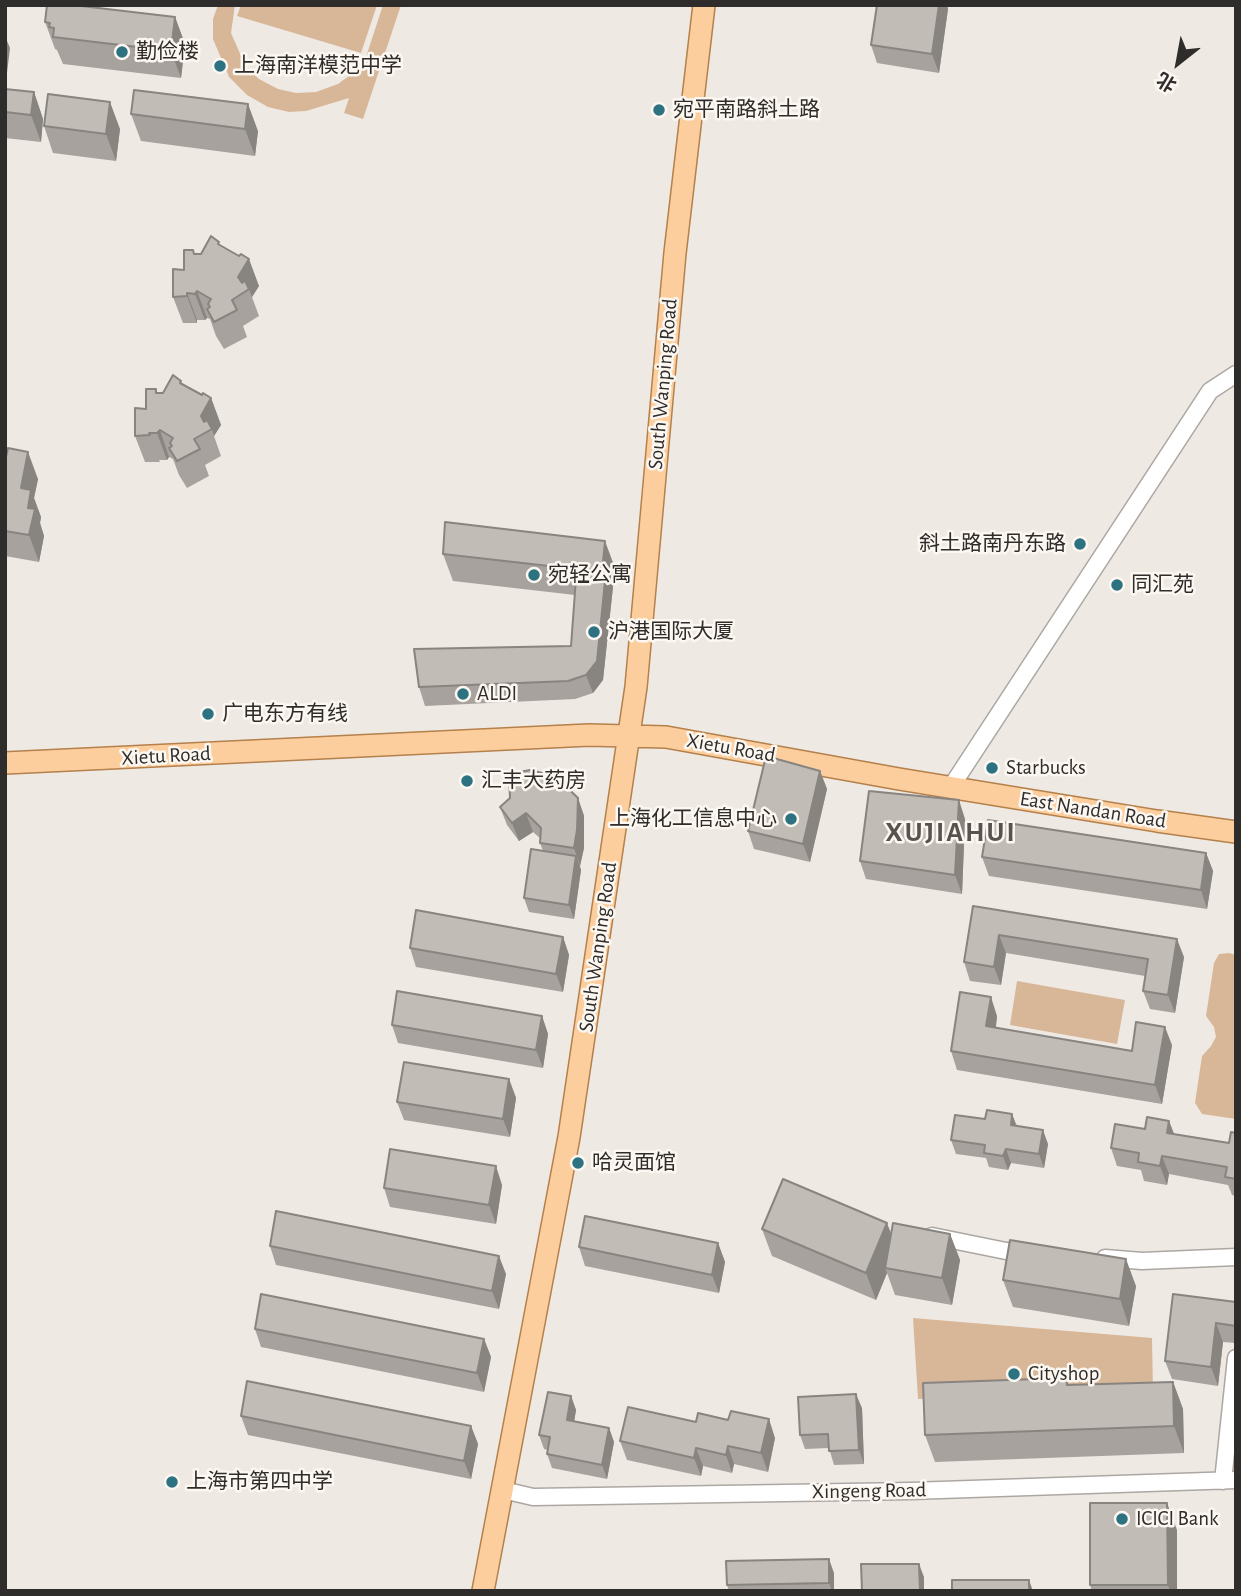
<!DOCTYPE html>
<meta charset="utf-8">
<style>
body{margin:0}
#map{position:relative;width:1241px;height:1596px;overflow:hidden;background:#efe9e4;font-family:"Alegreya Sans","Noto Sans SC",sans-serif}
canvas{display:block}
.frame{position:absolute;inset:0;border:7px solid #2f2d2b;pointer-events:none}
.north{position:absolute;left:1143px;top:28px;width:70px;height:70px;-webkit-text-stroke:5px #fcf7f1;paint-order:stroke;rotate:211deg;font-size:19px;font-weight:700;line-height:28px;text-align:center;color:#2f2d2b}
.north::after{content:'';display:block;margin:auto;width:24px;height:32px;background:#2f2d2b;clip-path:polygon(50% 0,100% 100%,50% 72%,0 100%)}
</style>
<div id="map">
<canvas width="1241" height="1596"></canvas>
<div class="frame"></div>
<div class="north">北</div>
</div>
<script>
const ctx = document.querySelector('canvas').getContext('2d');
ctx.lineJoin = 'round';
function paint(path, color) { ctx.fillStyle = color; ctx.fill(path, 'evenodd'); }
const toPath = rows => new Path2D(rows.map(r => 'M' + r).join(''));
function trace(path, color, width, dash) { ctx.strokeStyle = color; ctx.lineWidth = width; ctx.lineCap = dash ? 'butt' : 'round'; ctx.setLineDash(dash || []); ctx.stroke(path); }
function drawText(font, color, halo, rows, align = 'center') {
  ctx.font = font + ' "Alegreya Sans","Noto Sans SC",sans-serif'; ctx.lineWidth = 5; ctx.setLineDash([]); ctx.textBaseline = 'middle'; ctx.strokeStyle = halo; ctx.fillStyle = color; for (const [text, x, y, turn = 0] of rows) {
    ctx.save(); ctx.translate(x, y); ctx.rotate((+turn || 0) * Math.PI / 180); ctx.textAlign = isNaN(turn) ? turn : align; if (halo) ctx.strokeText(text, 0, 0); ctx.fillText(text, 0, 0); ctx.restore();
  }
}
paint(toPath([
 [218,5,235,5,231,33,246,67,259,79,278,89,296,93,316,92,338,84,353,73,366,57,383,5,401,5,363,119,344,113,349,98,306,111,289,112,268,107,247,95,229,77,213,39,213,19],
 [241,5,377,5,361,53,237,16],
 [1229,953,1236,955,1236,1119,1202,1114,1195,1103,1202,1056,1211,1046,1216,1037,1214,1027,1206,1016,1214,963,1219,954],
 [1017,981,1125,1000,1117,1044,1010,1025],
 [913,1318,1152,1338,1153,1392,918,1399]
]), '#d8b799');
const minor = toPath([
 [951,787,1210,391,1236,374],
 [932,1236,1006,1251,1027,1253],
 [1105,1258,1142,1261,1236,1257],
 [1223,1481,1236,1358],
 [503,1490,533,1497,911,1491,1236,1480]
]);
const major = toPath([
 [5,763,589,735,666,737,899,779,1157,821,1236,832],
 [483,1591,569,1137,636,687,675,253,704,5]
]);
trace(minor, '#aca7a2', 19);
trace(major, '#b4804b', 24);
trace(minor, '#fff', 16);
trace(major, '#fdce9d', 21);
paint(toPath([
 [877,5,947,5,948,9,939,73,877,63,871,45],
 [175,17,185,44,181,78,63,64,57,50,55,49,45,22],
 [5,89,34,92,43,119,41,142,5,138],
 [134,90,258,131,255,156,141,141,131,114],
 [44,126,120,129,116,161,53,153],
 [220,245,259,286,252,297,259,316,243,326,247,337,224,349,216,336,210,319,207,318,205,320,197,320,197,323,183,323,173,297,184,270,195,254,201,254],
 [183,385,202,395,211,398,221,425,214,436,221,456,205,465,209,476,187,488,179,475,173,459,169,457,167,460,159,460,160,462,145,462,135,436,146,409,157,393,163,393],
 [5,461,38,479,34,498,41,517,40,523,44,536,39,562,5,556],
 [443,554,615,568,603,680,593,693,575,699,425,706,419,687,571,646,575,595,453,581],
 [820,771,827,789,810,862,754,849,748,831],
 [578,798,584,816,584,848,580,866,581,870,574,919,529,912,524,898,543,851,540,843,541,839,533,832,519,841,507,825,500,807],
 [965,819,962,894,866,879,860,861],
 [1206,853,1213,871,1207,909,989,876,982,857],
 [973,906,1184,957,1175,1013,1150,1009,1143,991,1145,976,1006,953,1001,985,970,981,964,962],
 [563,937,569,955,563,992,416,967,410,948],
 [542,1016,548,1034,543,1068,398,1043,392,1025],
 [997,1016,996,1028,1132,1051,1172,1045,1162,1104,957,1070,951,1051],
 [509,1079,516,1098,510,1137,404,1120,397,1102],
 [1012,1114,1017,1126,1048,1144,1044,1168,1011,1163,1008,1170,989,1167,986,1158,956,1154,951,1140,985,1119],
 [1169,1121,1174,1134,1229,1143,1236,1133,1236,1196,1232,1195,1228,1185,1169,1174,1167,1185,1144,1181,1141,1170,1117,1166,1111,1148,1145,1129],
 [502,1185,496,1224,390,1207,384,1188],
 [762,1229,891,1233,950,1234,960,1260,952,1305,895,1295,887,1273,876,1300,772,1256],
 [718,1243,725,1262,719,1293,585,1266,579,1247],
 [270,1246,506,1274,499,1309,276,1265],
 [1003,1280,1136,1286,1129,1326,1013,1307],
 [1236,1302,1236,1343,1223,1342,1218,1386,1172,1379,1165,1361],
 [255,1329,484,1339,491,1357,484,1392,261,1347],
 [1066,1378,1069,1385,1173,1382,1183,1409,1184,1453,935,1462,925,1435],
 [571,1396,576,1410,574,1422,609,1428,614,1442,607,1479,552,1468,547,1454,548,1450,544,1449,539,1435],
 [862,1408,864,1464,834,1465,829,1448,805,1449,800,1435],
 [241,1416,471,1426,478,1444,471,1479,248,1435],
 [696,1422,775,1438,768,1472,734,1464,732,1473,703,1466,701,1476,627,1460,620,1441],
 [1177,1530,1177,1591,1092,1591,1090,1585],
 [834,1573,834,1591,729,1591,727,1585]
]), '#a7a29d');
paint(toPath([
 [939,5,947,5,948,9,939,73,932,54],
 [175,17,185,44,181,78,171,51],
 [5,36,10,48,7,73,5,69],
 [34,92,43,119,41,142,31,115],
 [110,102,120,129,116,161,106,134],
 [248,104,258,131,255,156,245,129],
 [249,259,259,286,252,297,249,289,244,293,238,277],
 [197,291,207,318,205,320,195,294],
 [187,293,197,320,197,323,187,296],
 [211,398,221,425,214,436,212,429,206,432,201,416],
 [160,430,169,457,167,460,157,433],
 [28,452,38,479,34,498,41,517,40,523,44,536,39,562,29,535,21,488],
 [605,541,615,568,603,680,593,693,586,675,605,581,602,572],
 [820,771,827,789,810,862,803,844],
 [578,798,584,816,584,848,580,866,574,848],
 [959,800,965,819,962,894,955,875],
 [526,813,533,832,519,841,512,823],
 [1206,853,1213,871,1207,909,1201,890],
 [576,856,581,870,574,919,569,905],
 [999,935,1006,953,1001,985,994,967],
 [563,937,569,955,563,992,556,974],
 [1177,939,1184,957,1175,1013,1168,995],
 [991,997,997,1016,993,1045,986,1026],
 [542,1016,548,1034,543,1068,536,1050],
 [1165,1027,1172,1045,1162,1104,1155,1085],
 [509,1079,516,1098,510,1137,503,1119],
 [1012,1114,1017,1128,1011,1125],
 [1169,1121,1176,1139,1167,1133],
 [1043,1130,1048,1144,1044,1168,1039,1154],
 [1006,1149,1011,1163,1008,1170,1003,1156],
 [1162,1156,1169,1174,1167,1185,1160,1166],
 [496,1166,502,1185,496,1224,489,1205],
 [887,1223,897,1249,885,1268,887,1273,876,1300,866,1273],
 [950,1234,960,1260,952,1305,942,1278],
 [718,1243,725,1262,719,1293,712,1275],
 [499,1256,506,1274,499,1309,492,1291],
 [1126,1259,1136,1286,1129,1326,1120,1299],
 [1216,1323,1223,1342,1218,1386,1211,1367],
 [484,1339,491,1357,484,1392,477,1373],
 [1173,1382,1183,1409,1184,1453,1174,1426],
 [856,1394,862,1408,864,1464,859,1450],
 [571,1396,576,1410,572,1434,567,1420],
 [769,1419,775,1438,768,1472,761,1453],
 [471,1426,478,1444,471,1479,464,1461],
 [609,1428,614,1442,607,1479,602,1465],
 [728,1446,734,1464,732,1473,726,1455],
 [696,1448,703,1466,701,1476,694,1458],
 [1167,1503,1177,1530,1177,1591,1170,1591,1168,1585],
 [829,1559,834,1573,834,1591,832,1591,829,1583],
 [919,1564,924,1577,924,1591,920,1591],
 [1029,1580,1033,1591,1029,1591]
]), '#888480');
const building = toPath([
 [47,5,73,5,175,17,171,51,53,37,54,28,49,27,50,23,45,22,47,5],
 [877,5,939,5,932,54,871,45,877,5],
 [5,89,34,92,31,115,5,112,5,89],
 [134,90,248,104,245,129,131,114,134,90],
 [48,94,110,102,106,134,44,126,48,94],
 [211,236,219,242,218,244,239,256,241,254,249,259,238,277,242,283,245,281,249,289,232,300,237,310,214,322,207,309,210,307,208,304,211,299,197,291,195,294,187,293,187,296,173,297,173,269,184,270,184,250,193,250,194,254,201,254,211,236],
 [173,375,181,381,180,383,202,395,203,393,211,398,201,416,204,422,207,420,212,429,194,439,200,449,177,461,169,448,172,446,170,443,173,438,160,430,157,433,149,433,150,435,135,436,135,408,146,409,146,389,156,389,156,393,163,393,173,375],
 [8,448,28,452,21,488,31,490,28,508,35,509,29,535,5,531,5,461,8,448],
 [445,522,605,541,602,572,443,554,445,522],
 [576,578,605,581,597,661,586,675,568,681,419,687,414,649,571,646,576,578],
 [766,756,820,771,803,844,748,831,766,756],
 [530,770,555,776,578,798,577,830,574,848,540,843,541,828,526,813,512,823,500,807,510,798,509,774,530,770],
 [869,791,959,800,955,875,860,861,869,791],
 [988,820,1206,853,1201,890,982,857,988,820],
 [531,849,576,856,569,905,524,898,531,849],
 [973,906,1177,939,1168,995,1143,991,1148,959,999,935,994,967,964,962,973,906],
 [416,910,563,937,556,974,410,948,416,910],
 [397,991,542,1016,536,1050,392,1025,397,991],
 [960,992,991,997,986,1026,1132,1051,1136,1022,1165,1027,1155,1085,951,1051,960,992],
 [404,1062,509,1079,503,1119,397,1102,404,1062],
 [987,1110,1012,1114,1011,1125,1043,1130,1039,1154,1006,1149,1003,1156,984,1153,985,1145,951,1140,955,1115,985,1119,987,1110],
 [1147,1117,1169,1121,1167,1133,1229,1143,1231,1132,1236,1133,1236,1179,1225,1177,1227,1167,1162,1156,1160,1166,1138,1162,1139,1153,1111,1148,1115,1124,1145,1129,1147,1117],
 [390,1149,496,1166,489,1205,384,1188,390,1149],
 [783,1179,887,1223,866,1273,762,1229,783,1179],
 [276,1211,499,1256,492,1291,270,1246,276,1211],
 [585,1216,718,1243,712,1275,579,1247,585,1216],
 [893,1223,950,1234,942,1278,885,1268,893,1223],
 [1010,1240,1126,1259,1120,1299,1003,1280,1010,1240],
 [261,1294,484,1339,477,1373,255,1329,261,1294],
 [1173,1294,1236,1302,1236,1326,1216,1323,1211,1367,1165,1361,1173,1294],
 [1066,1378,1067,1385,1173,1382,1174,1426,925,1435,923,1383,1066,1378],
 [247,1381,471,1426,464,1461,241,1416,247,1381],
 [548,1392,571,1396,567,1420,609,1428,602,1465,547,1454,550,1437,539,1435,548,1392],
 [856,1394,859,1450,829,1451,828,1434,800,1435,798,1397,856,1394],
 [628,1407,696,1422,698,1413,728,1420,731,1411,769,1419,761,1453,728,1446,726,1455,696,1448,694,1458,620,1441,628,1407],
 [1090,1503,1167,1503,1168,1585,1090,1585,1090,1503],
 [829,1559,829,1583,727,1585,726,1561,829,1559],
 [861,1564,919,1564,920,1591,862,1591,861,1564],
 [952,1580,1029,1580,1029,1591,952,1591,952,1580]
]);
paint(building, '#c2bcb7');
trace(building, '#888480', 2);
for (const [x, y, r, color] of [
 [122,52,7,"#2d7281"],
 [220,66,7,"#2d7281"],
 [659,110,7,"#2d7281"],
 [1080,544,7,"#2d7281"],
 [534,575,7,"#2d7281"],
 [1117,585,7,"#2d7281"],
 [594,632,7,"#2d7281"],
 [463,694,7,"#2d7281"],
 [208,714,7,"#2d7281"],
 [992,768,7,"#2d7281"],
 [467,781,7,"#2d7281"],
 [791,819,7,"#2d7281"],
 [578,1163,7,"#2d7281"],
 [1014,1374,7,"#2d7281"],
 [172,1482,7,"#2d7281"],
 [1122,1519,7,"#2d7281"]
]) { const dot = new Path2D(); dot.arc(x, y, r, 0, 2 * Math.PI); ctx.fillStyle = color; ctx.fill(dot); trace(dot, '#fcf7f1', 2.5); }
drawText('21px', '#2f2d2b', '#fcf7f1', [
 ["勤俭楼",136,52],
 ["上海南洋模范中学",234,66],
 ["宛平南路斜土路",673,110],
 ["斜土路南丹东路",1066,544,"right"],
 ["宛轻公寓",548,575],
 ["同汇苑",1131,585],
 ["沪港国际大厦",608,632],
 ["ALDI",477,694],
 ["广电东方有线",222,714],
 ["Starbucks",1006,768],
 ["汇丰大药房",481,781],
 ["上海化工信息中心",777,819,"right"],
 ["哈灵面馆",592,1163],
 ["Cityshop",1028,1374],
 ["上海市第四中学",186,1482],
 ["ICICI Bank",1136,1519]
], 'left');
drawText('21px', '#2f2d2b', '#fcf7f1', [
 ["South Wanping Road",663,384,-85],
 ["Xietu Road",731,748,10],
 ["Xietu Road",166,756,-3],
 ["East Nandan Road",1093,810,9],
 ["South Wanping Road",598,947,-82],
 ["Xingeng Road",869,1491,-1]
]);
ctx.letterSpacing = '2px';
drawText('bold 28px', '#58534f', '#fcf7f1', [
 ["XUJIAHUI",951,833]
]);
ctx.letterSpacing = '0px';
</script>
